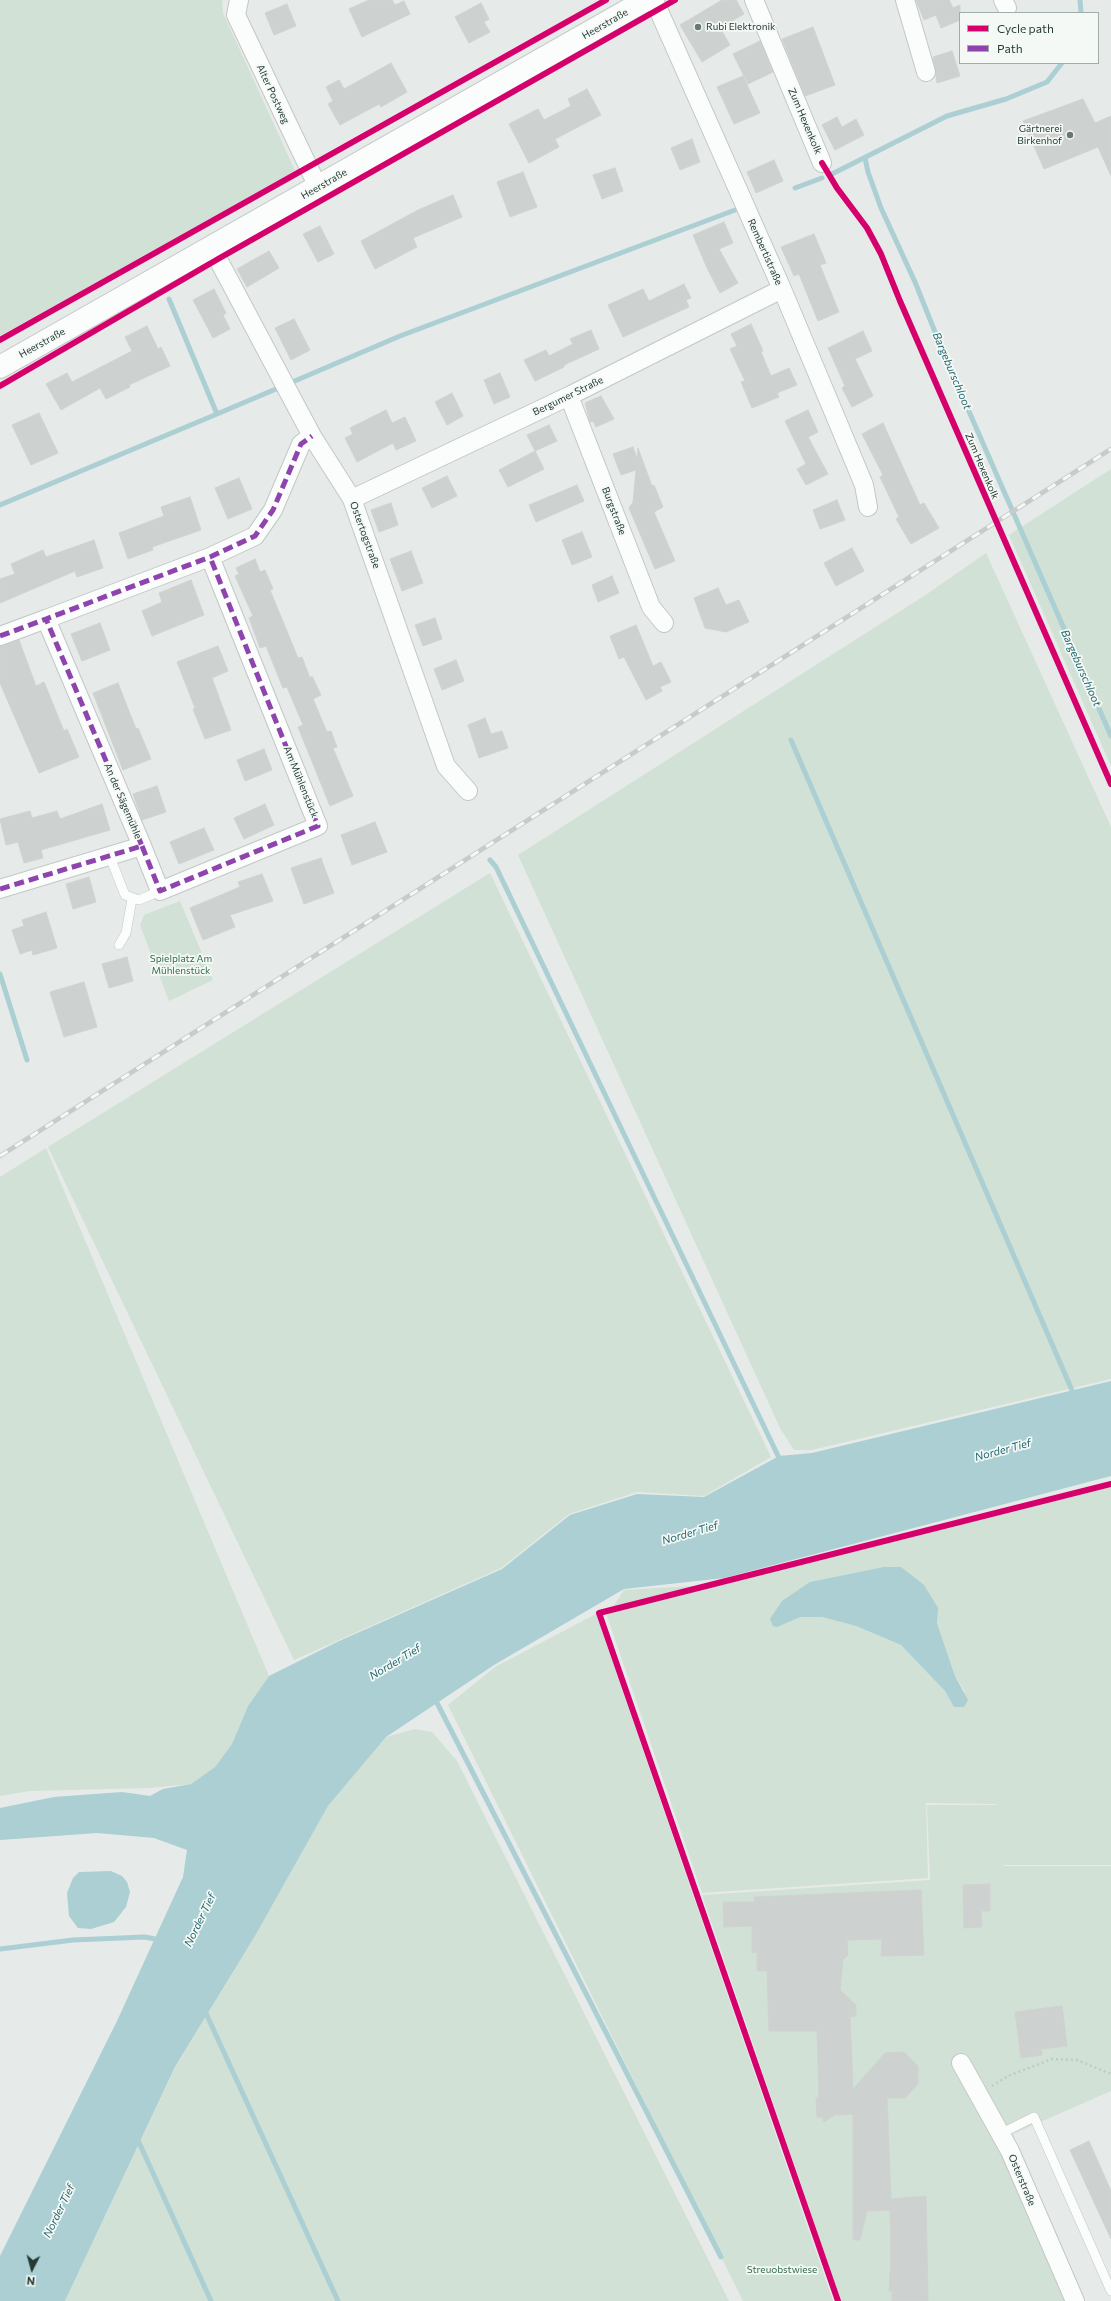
<!DOCTYPE html>
<meta charset="utf-8">
<style>
body{margin:0}
#map{position:relative;width:1111px;height:2301px;overflow:hidden;background:#e6eae8;font-family:Commissioner,sans-serif}
canvas{display:block}
.legend{position:absolute;left:959px;top:12px;width:140px;height:52px;box-sizing:border-box;background:#f4f9f6;border:1px solid #a1ada9;margin:0;padding:5px 7px;list-style:none;font-size:12px;color:#253b35}
.legend li{display:flex;align-items:center;gap:8px;height:20px}
.legend b{width:20px;border:1px solid #a1ada9}
.north{position:absolute;left:12px;top:2249px;width:40px;height:40px;-webkit-text-stroke:3px #f4f9f6;paint-order:stroke;rotate:186deg;font-size:11px;font-weight:700;line-height:16px;text-align:center;color:#253b35}
.north::after{content:'';display:block;margin:auto;width:14px;height:18px;background:#253b35;clip-path:polygon(50% 0,100% 100%,50% 72%,0 100%)}
</style>
<div id="map">
<canvas width="1111" height="2301"></canvas>
<ul class="legend">
<li><b style="height:5px;background:#d6006c"></b>Cycle path</li>
<li><b style="height:5px;background:#8e44ad"></b>Path</li>
</ul>
<div class="north">N</div>
</div>
<script>
const ctx = document.querySelector('canvas').getContext('2d');
ctx.lineJoin = 'round';
function paint(path, color) { ctx.fillStyle = color; ctx.fill(path, 'evenodd'); }
const toPath = rows => new Path2D(rows.map(r => 'M' + r).join(''));
function trace(path, color, width, dash) { ctx.strokeStyle = color; ctx.lineWidth = width; ctx.lineCap = dash ? 'butt' : 'round'; ctx.setLineDash(dash || []); ctx.stroke(path); }
function drawText(font, color, halo, rows, align = 'center') {
  ctx.font = font + ' Commissioner,sans-serif'; ctx.lineWidth = 3.5; ctx.setLineDash([]); ctx.textBaseline = 'middle'; ctx.strokeStyle = halo; ctx.fillStyle = color; for (const [text, x, y, turn = 0] of rows) {
    ctx.save(); ctx.translate(x, y); ctx.rotate((+turn || 0) * Math.PI / 180); ctx.textAlign = isNaN(turn) ? turn : align; if (halo) ctx.strokeText(text, 0, 0); ctx.fillText(text, 0, 0); ctx.restore();
  }
}
paint(toPath([
 [0,0,222,0,223,13,298,177,0,336],
 [1111,469,1111,766,1009,535],
 [986,553,1111,827,1111,1379,812,1450,794,1450,780,1428,518,855,924,596],
 [490,873,771,1457,704,1496,637,1492,569,1514,501,1568,294,1660,48,1147],
 [180,901,213,980,169,1001,140,925,144,915],
 [46,1148,269,1676,248,1706,232,1744,215,1767,191,1784,149,1788,30,1791,0,1796,0,1177],
 [1111,1486,1111,1865,1003,1865,996,1804,926,1803,928,1878,702,1893,607,1616,624,1590,726,1584],
 [883,1567,937,1608,937,1623,955,1676,965,1692,954,1707,945,1691,901,1645,856,1626,822,1617,800,1617,810,1582],
 [596,1614,833,2301,743,2301,448,1705,495,1667],
 [415,1729,432,1732,457,1761,729,2301,65,2301,175,2068,255,1936,328,1806,386,1737],
 [927,1805,996,1805,1003,1866,1111,1866,1111,2091,1013,2134,1068,2301,841,2301,702,1895,930,1880]
]), '#d1e1d5');
paint(toPath([
 [1111,1381,1111,1476,724,1578,624,1589,494,1665,386,1737,328,1806,255,1936,175,2067,65,2301,0,2301,0,2256,117,2021,183,1877,187,1850,154,1838,97,1833,0,1840,0,1808,54,1797,122,1792,150,1796,163,1789,191,1784,215,1767,232,1744,248,1706,269,1676,337,1642,502,1569,570,1515,637,1494,704,1497,779,1456,812,1453],
 [883,1567,901,1567,924,1585,938,1608,937,1623,955,1676,968,1700,964,1707,954,1707,945,1691,901,1645,856,1626,822,1617,800,1617,777,1627,773,1626,770,1619,782,1601,810,1582],
 [111,1871,122,1876,127,1882,130,1892,126,1907,114,1922,91,1929,78,1928,69,1916,67,1893,73,1878,79,1872]
]), '#abcfd3');
trace(toPath([
 [1080,0,1081,13],
 [865,158,868,172,881,208,915,282,943,352,1111,736],
 [832,174,947,116,1006,99,1047,82,1062,63],
 [795,188,822,178],
 [290,383,400,336,735,210],
 [217,414,276,389],
 [0,505,217,414,169,299],
 [791,740,1074,1395],
 [490,860,496,867,781,1462],
 [0,974,27,1060],
 [434,1697,721,2257],
 [0,1949,73,1940,145,1937,160,1940],
 [204,2009,338,2301],
 [137,2138,211,2301]
]), '#abcfd3', 5);
const building = toPath([
 [369,0,392,0,395,5,404,1,410,14,362,37,349,9,369,0],
 [722,0,736,0,744,14,720,28,730,45,702,62,680,25,722,0],
 [916,0,949,0,953,8,960,5,960,20,941,28,936,15,924,20,916,0],
 [481,3,489,19,484,22,490,32,469,43,455,17,481,3],
 [287,4,296,26,274,35,265,13,287,4],
 [813,27,835,85,805,96,782,39,813,27],
 [760,41,773,72,748,84,733,54,760,41],
 [952,51,960,76,937,83,933,57,952,51],
 [391,63,407,92,381,107,379,104,340,125,328,104,333,101,326,87,339,80,344,89,391,63],
 [743,76,760,113,734,124,717,87,743,76],
 [587,89,601,115,555,139,559,147,529,163,509,124,538,109,544,120,571,106,568,99,587,89],
 [1083,99,1095,123,1111,116,1111,176,1098,147,1044,169,1023,121,1083,99],
 [837,117,842,127,856,119,864,135,835,150,822,125,837,117],
 [692,139,700,162,680,170,671,148,692,139],
 [774,160,783,181,756,193,747,172,774,160],
 [615,168,623,191,602,199,593,175,615,168],
 [523,172,537,207,510,217,497,182,523,172],
 [453,195,462,217,413,238,417,247,375,269,361,241,418,210,453,195],
 [724,222,733,243,719,249,738,283,720,293,707,268,693,235,724,222],
 [320,226,334,254,318,262,303,234,320,226],
 [814,234,826,263,820,265,839,312,818,321,799,274,794,276,781,247,814,234],
 [269,251,279,268,247,287,237,269,269,251],
 [684,284,691,298,686,300,689,307,623,337,608,305,643,289,649,301,684,284],
 [214,289,226,313,223,315,230,329,213,338,193,300,214,289],
 [294,319,310,350,291,360,275,328,294,319],
 [751,324,763,351,761,352,771,376,789,368,797,385,777,393,779,397,752,408,741,382,745,381,730,349,737,346,731,334,751,324],
 [147,326,158,349,161,347,170,366,129,385,130,387,106,399,100,388,61,410,46,384,67,373,72,382,132,351,125,337,147,326],
 [591,330,599,349,564,365,564,367,535,381,524,360,546,350,549,356,573,344,570,339,591,330],
 [863,331,872,351,855,359,873,396,852,407,842,388,845,386,828,348,863,331],
 [500,373,510,397,494,404,484,380,500,373],
 [452,393,463,416,447,425,435,402,452,393],
 [601,396,614,419,596,427,593,421,590,422,585,403,601,396],
 [386,410,392,423,405,417,416,441,396,450,393,443,357,462,345,438,353,434,350,428,386,410],
 [808,410,818,432,808,437,828,474,806,485,797,469,806,464,785,421,808,410],
 [39,413,58,453,31,465,12,425,39,413],
 [883,423,920,505,924,503,939,528,911,544,896,519,899,517,880,477,883,475,862,434,883,423],
 [549,425,557,441,535,451,527,435,549,425],
 [633,447,637,459,638,448,652,486,654,485,663,507,654,512,675,561,655,569,629,508,633,502,636,470,621,475,613,454,633,447],
 [535,451,544,469,508,487,499,470,535,451],
 [447,476,457,496,432,508,422,488,447,476],
 [239,478,252,509,228,519,215,488,239,478],
 [577,485,584,501,536,522,529,505,577,485],
 [190,497,201,530,152,547,153,550,128,559,119,533,164,516,161,507,190,497],
 [837,500,845,520,820,529,813,510,837,500],
 [391,503,398,525,379,532,371,510,391,503],
 [582,532,592,557,572,565,562,540,582,532],
 [94,540,103,568,77,577,75,571,0,603,0,579,15,574,11,564,43,550,46,557,94,540],
 [852,548,864,571,836,586,824,563,852,548],
 [411,551,423,583,402,591,390,559,411,551],
 [255,559,260,572,265,570,273,589,270,590,298,658,302,657,310,678,312,676,321,695,313,699,327,732,331,731,337,747,333,748,353,796,330,806,298,727,303,725,287,687,283,688,266,646,260,648,249,618,253,616,235,576,239,574,236,568,255,559],
 [612,576,619,593,598,602,592,585,612,576],
 [191,580,204,615,152,636,142,611,162,602,159,593,191,580],
 [718,588,726,605,739,600,749,622,726,632,705,628,694,598,718,588],
 [435,618,442,639,423,646,415,625,435,618],
 [100,623,110,650,82,661,71,634,100,623],
 [636,625,653,666,661,662,671,682,660,687,662,691,646,700,624,657,619,659,610,636,636,625],
 [19,640,36,686,44,682,64,731,67,729,79,757,39,773,0,683,0,646,19,640],
 [218,646,228,671,212,678,231,730,205,739,193,709,195,708,177,662,218,646],
 [456,660,464,681,442,690,434,669,456,660],
 [118,683,136,729,138,728,151,759,123,770,93,693,118,683],
 [485,718,491,734,502,731,508,748,479,758,468,725,485,718],
 [264,749,272,770,245,781,237,760,264,749],
 [157,786,166,812,142,820,133,794,157,786],
 [102,804,110,830,41,850,43,858,24,863,18,842,6,845,0,819,30,811,32,818,57,811,60,819,102,804],
 [265,804,274,825,244,839,234,818,265,804],
 [375,822,387,852,352,865,341,835,375,822],
 [204,828,214,850,179,864,170,842,204,828],
 [321,858,334,893,304,904,291,868,321,858],
 [262,874,273,901,230,915,235,927,203,940,190,908,240,887,238,882,262,874],
 [89,877,96,902,73,909,66,884,89,877],
 [46,912,57,948,33,955,32,950,20,954,12,930,24,926,22,920,46,912],
 [127,957,133,981,109,988,102,964,127,957],
 [84,982,97,1027,64,1037,50,992,84,982],
 [990,1884,990,1911,981,1911,982,1927,964,1928,963,1885,990,1884],
 [921,1890,924,1955,881,1956,882,1939,847,1940,848,1955,843,1960,840,1990,856,2005,856,2016,850,2017,853,2089,885,2053,904,2052,918,2066,918,2084,905,2098,887,2098,891,2199,926,2196,928,2301,892,2301,892,2291,889,2291,891,2259,890,2210,867,2211,860,2240,853,2240,853,2114,835,2115,824,2122,822,2117,817,2117,816,2098,819,2098,817,2031,769,2031,767,1971,757,1971,757,1952,752,1953,752,1926,724,1927,723,1902,755,1902,754,1897,921,1890],
 [1062,2006,1067,2046,1041,2049,1042,2055,1021,2058,1015,2012,1062,2006],
 [1089,2141,1111,2191,1111,2239,1070,2150,1089,2141]
]);
paint(building, '#cdd1cf');
trace(building, '#cfd3d1', 1);
const service = toPath([
 [110,857,125,895,139,900,160,891],
 [119,945,126,933,132,899],
 [1000,2134,1034,2117,1111,2291]
]);
const minor = toPath([
 [239,0,236,15,318,187],
 [654,0,782,289,864,485,868,507],
 [754,0,822,163],
 [905,0,926,72],
 [1003,0,1007,8],
 [212,248,312,436,352,499,446,766,468,791],
 [569,396,651,607,664,623],
 [352,499,569,396,782,289],
 [0,636,46,619],
 [142,846,160,891,318,826,210,557],
 [0,889,142,846,46,619,210,557,255,536,273,510,301,444,312,436],
 [961,2063,1010,2151,1075,2301]
]);
const tertiary = toPath([
 [0,367,646,0]
]);
trace(service, '#c3c7c5', 10);
trace(minor, '#c3c7c5', 20);
trace(tertiary, '#c3c7c5', 24);
trace(toPath([
 [992,2086,1008,2076,1052,2059,1077,2060,1111,2074]
]), '#c2cac6', 2.5, [2, 3]);
trace(service, '#fbfcfc', 9);
trace(minor, '#fbfcfc', 18);
trace(tertiary, '#fbfcfc', 22);
const rail = toPath([
 [0,1156,1111,449]
]);
trace(rail, '#c7cbca', 4.5);
trace(rail, '#f4f9f6', 3, [9]);
trace(toPath([
 [0,636,46,619],
 [142,846,160,891,318,826,210,557],
 [0,889,142,846,46,619,210,557,255,536,273,510,301,444,312,436]
]), '#8e44ad', 5, [10, 5]);
trace(toPath([
 [822,163,837,188,867,228,881,254,900,301,1111,784],
 [0,340,606,0],
 [0,386,218,259,675,0],
 [838,2301,599,1613,1111,1484]
]), '#d6006c', 6);
for (const [x, y, r, color] of [
 [698,27,4,"#697874"],
 [1070,135,4,"#697874"]
]) { const dot = new Path2D(); dot.arc(x, y, r, 0, 2 * Math.PI); ctx.fillStyle = color; ctx.fill(dot); trace(dot, '#f4f9f6', 1.5); }
drawText('10px', '#253b35', '#f4f9f6', [
 ["Heerstraße",605,24,-30],
 ["Alter Postweg",273,94,65],
 ["Zum Hexenkolk",805,121,67],
 ["Heerstraße",324,184,-30],
 ["Rembertistraße",765,252,66],
 ["Heerstraße",42,343,-29],
 ["Bergumer Straße",568,396,-26],
 ["Zum Hexenkolk",982,466,67],
 ["Burgstraße",614,511,69],
 ["Ostertogstraße",365,535,70],
 ["Am Mühlenstück",301,782,68],
 ["An der Sägemühle",123,801,67],
 ["Osterstraße",1022,2180,67]
]);
drawText('10px', '#253b35', '#f4f9f6', [
 ["Rubi Elektronik",706,27],
 ["Gärtnerei",1062,129,"right"],
 ["Birkenhof",1062,141,"right"]
], 'left');
drawText('10px', '#346e48', '#f4f9f6', [
 ["Spielplatz Am",181,959],
 ["Mühlenstück",181,971],
 ["Streuobstwiese",782,2270]
]);
drawText('italic 11px', '#266771', '#f4f9f6', [
 ["Bargeburschloot",952,371,67],
 ["Bargeburschloot",1081,668,66],
 ["Norder Tief",1003,1450,-15],
 ["Norder Tief",690,1533,-16],
 ["Norder Tief",395,1662,-31],
 ["Norder Tief",200,1920,-64],
 ["Norder Tief",59,2211,-64]
]);
</script>
